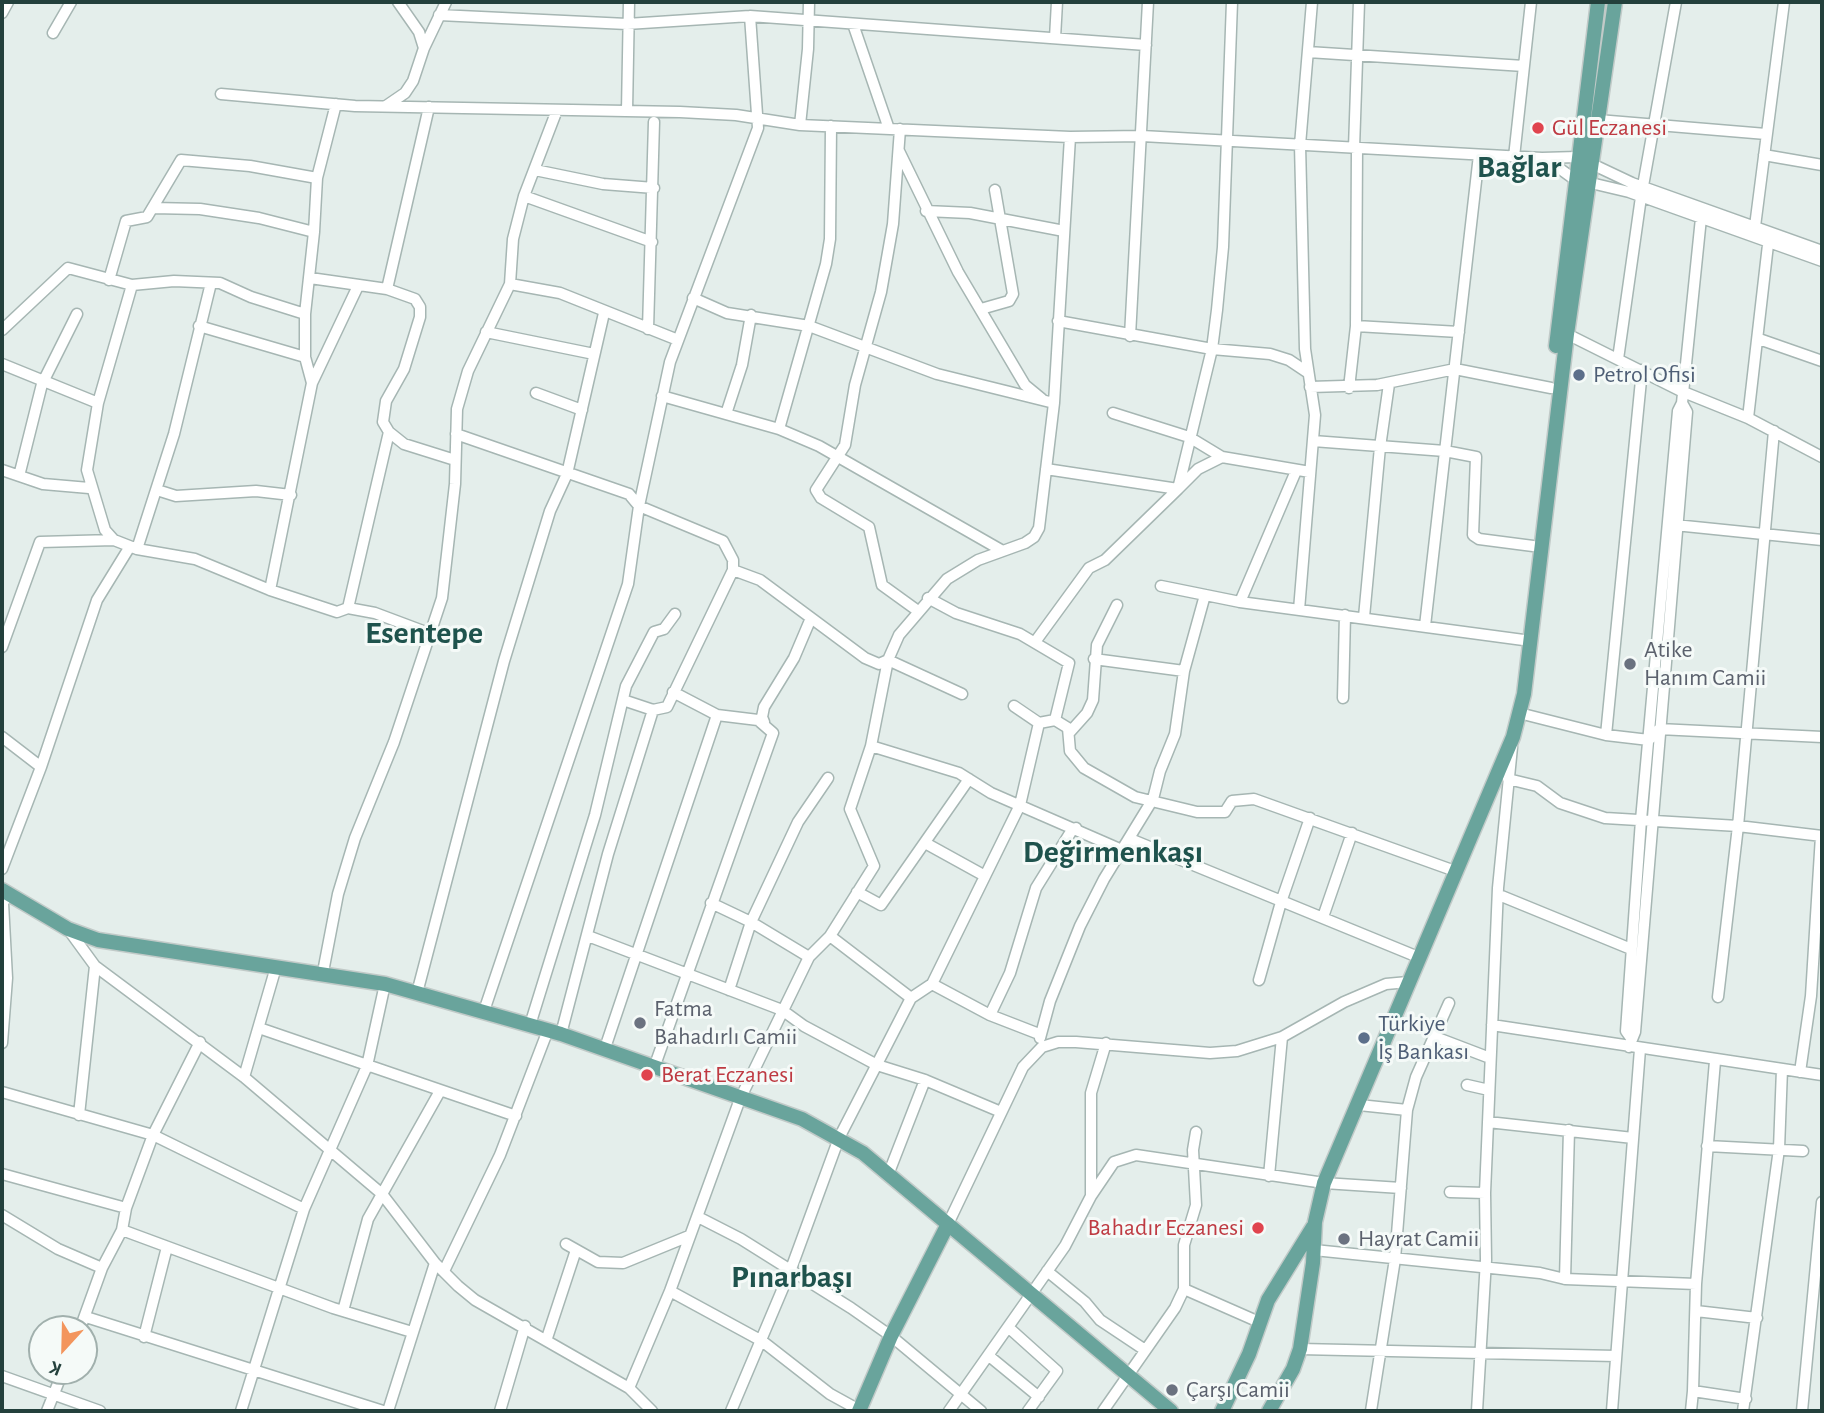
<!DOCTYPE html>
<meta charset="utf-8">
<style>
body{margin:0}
#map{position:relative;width:1824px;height:1413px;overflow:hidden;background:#e4eeeb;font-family:"Alegreya Sans",sans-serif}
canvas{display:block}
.frame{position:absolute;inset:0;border:4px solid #23403c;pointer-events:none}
.north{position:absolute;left:28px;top:1315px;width:70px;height:70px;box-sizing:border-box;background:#f5faf8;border:2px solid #a1b0ad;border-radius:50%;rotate:202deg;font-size:19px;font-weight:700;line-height:28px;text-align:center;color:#23403c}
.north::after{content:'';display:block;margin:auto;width:24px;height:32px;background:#f3955d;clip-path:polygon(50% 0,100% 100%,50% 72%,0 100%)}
</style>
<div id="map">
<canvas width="1824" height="1413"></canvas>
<div class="frame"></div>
<div class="north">K</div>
</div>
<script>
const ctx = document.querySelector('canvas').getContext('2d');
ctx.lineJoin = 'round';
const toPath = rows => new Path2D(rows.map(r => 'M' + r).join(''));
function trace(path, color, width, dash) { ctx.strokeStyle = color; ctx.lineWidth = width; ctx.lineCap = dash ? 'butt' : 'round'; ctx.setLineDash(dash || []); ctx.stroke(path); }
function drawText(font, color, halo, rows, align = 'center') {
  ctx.font = font + ' "Alegreya Sans",sans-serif'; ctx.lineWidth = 6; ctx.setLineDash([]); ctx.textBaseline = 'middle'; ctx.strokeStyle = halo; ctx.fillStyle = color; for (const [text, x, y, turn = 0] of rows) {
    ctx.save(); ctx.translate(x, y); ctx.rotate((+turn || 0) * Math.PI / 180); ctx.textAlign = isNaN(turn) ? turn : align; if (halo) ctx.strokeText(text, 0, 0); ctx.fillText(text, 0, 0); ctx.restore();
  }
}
const minor = toPath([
 [398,2,419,32,424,48],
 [2,13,8,2],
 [439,15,627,24,750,16,1146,45],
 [853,24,889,129],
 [53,33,71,2],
 [1055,38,1057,2],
 [1308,52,1524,66],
 [221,94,355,106,680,112,736,115,800,125,1070,137,1142,136,1542,158,1577,157,1632,183,1822,251],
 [386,106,405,93,413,81,424,48,446,2],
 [627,111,629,2],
 [1598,120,1766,134],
 [800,125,808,49,809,2],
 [900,129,893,224,881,292,855,385,845,445,816,490,821,498,869,527,882,585,918,611],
 [1354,148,1359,2],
 [899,151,958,272,1025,385,1042,399],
 [1764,155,1822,165],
 [1514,157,1531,2],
 [1545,158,1574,179,1629,192,1822,261],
 [535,170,603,184,654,188],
 [524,196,652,242],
 [153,208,200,209,259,218,314,232],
 [926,211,970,213,1064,231],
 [1754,234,1784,2],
 [310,278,387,289,415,299,420,307,420,317,404,369,386,401,383,422,389,432,404,444,455,460],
 [109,280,126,221,147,217,181,160,250,166,317,178],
 [510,284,560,293,678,340],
 [132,285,98,403,87,470,105,530,114,540,137,549,195,559,270,590,337,612,348,608,375,613,431,634],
 [387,289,429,107],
 [693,298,727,313,809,326,937,374,1054,403],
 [981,309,1009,301,1013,294,995,190],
 [1058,321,1212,349,1270,354,1289,360,1307,372],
 [199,326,305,357],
 [1356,326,1459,332],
 [648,329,654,122],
 [2,330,68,268,132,285,174,281,220,283,251,297,305,314],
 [486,332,594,354],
 [1567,334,1681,391,1748,418,1822,457],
 [1130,336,1148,2],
 [1759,339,1822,361],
 [1618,359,1641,197,1676,2],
 [2,364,98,403],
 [312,383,305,357,305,314,314,232,317,178,336,104],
 [1310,387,1377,385,1455,369,1551,388],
 [1349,388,1356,326,1357,148],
 [536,393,582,410],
 [662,396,779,429,819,446,1001,550],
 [1113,413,1189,437,1222,457,1310,472],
 [726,414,742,365,751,315],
 [1748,418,1769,236],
 [779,429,826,264,830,239,831,126],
 [456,434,629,494,639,506,723,541,733,560,733,570,760,580,865,658,879,664,888,660,962,694],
 [1313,441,1445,451,1476,457,1473,535,1479,539,1533,546],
 [1046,469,1178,489,1198,469,1222,457],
 [2,470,43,484,89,488],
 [19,476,42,384,77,314],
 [157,490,176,496,256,491,291,495],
 [1675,525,1822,540],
 [137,549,174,434,211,283],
 [1161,586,1240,602,1531,641],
 [270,590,312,383,358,286],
 [928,598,956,613,1020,634,1069,663,1055,720],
 [1240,602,1296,471],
 [348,608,389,432],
 [1299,610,1315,415,1305,349,1300,145,1312,2],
 [1364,617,1380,447,1389,384],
 [1425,626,1479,155],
 [1035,642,1089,568,1105,560,1178,489,1212,349,1217,310,1223,247,1232,2],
 [2,647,40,542,114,540],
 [1094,659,1184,671],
 [1343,698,1345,615],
 [623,700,653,710,667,707,733,570],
 [1014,706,1039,723,1055,720,1068,728,1070,751,1084,768,1135,797,1197,812,1225,812,1232,801,1254,799,1455,871],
 [1519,713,1606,735,1649,740,1659,729,1822,737],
 [764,722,762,717,764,707,794,658,811,618],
 [1070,732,1087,713,1093,700,1097,645,1117,605],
 [1606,735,1642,370],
 [2,737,41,767],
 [871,746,959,773,991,793,1122,850],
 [1508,779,1537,786,1560,803,1605,818,1738,826,1822,836],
 [1130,839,1418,957],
 [927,844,985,876],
 [2,869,41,767,97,600,129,548],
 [857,892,881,905,969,779],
 [1499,895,1631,949],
 [711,903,751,922,809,957],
 [1323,917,1352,833],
 [68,929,95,966,244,1077,382,1194,435,1263,458,1286,475,1300,629,1388,652,1411],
 [588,936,782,1010,804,1026,877,1065,925,1080,1001,1112],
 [830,936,874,866,850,809,871,746,888,660,899,635,947,579,978,560,1025,543,1034,537,1039,528,1054,403,1070,137],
 [323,972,338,894,355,838,394,742,442,598,455,484,457,409,468,371,510,284,513,239,524,196,557,110],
 [1259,980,1281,902,1310,818],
 [932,984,1020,805,1039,723],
 [729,990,751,922,798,822,828,778],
 [417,993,504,661,550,511,567,474,604,313],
 [1718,997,1738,826,1774,431],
 [484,1011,628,584,639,506,670,362,758,128,750,16],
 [990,1015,1010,973,1036,888,1072,830,1076,828],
 [530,1025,595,815,626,686,654,632,664,629,675,614],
 [1492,1025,1822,1075],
 [259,1028,516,1116],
 [561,1034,608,854,653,710],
 [1435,1037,1490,1058],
 [1040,1038,1050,1001,1080,926,1104,879,1153,799,1160,771,1175,734,1184,671,1205,595],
 [1631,1038,1626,1031,1641,820,1678,411,1682,403,1701,218],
 [2,1043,7,978,3,903,8,894],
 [1629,1047,1635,1032,1687,412,1682,403],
 [605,1048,717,715],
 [1715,1061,1696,1284,1693,1391,1746,1399],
 [655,1065,773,733,758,720,717,715,673,692],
 [1800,1072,1811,996,1821,836],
 [244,1077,276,967],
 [1467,1085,1489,1090],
 [2,1092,153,1135,304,1209],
 [1359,1105,1407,1110],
 [79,1115,95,966],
 [1488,1122,1633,1138],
 [1707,1146,1803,1151],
 [2,1174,126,1208],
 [888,1175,925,1080],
 [1269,1176,1282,1037],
 [1450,1192,1485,1193],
 [1091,1196,1091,1093,1106,1043],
 [2,1215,58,1249,102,1268],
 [698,1217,741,1239,851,1308,891,1336,981,1411],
 [948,1224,1023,1067,1042,1047,1058,1042,1076,1042,1210,1053,1237,1051,1282,1037,1344,1002,1386,984,1408,982],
 [122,1230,333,1308,412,1332],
 [566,1244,598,1262,623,1263,689,1236],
 [1314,1250,1540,1273,1565,1279,1696,1284],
 [444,1271,500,1155,548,1030],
 [1047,1271,1085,1302,1100,1320,1145,1350],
 [1565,1279,1569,1130],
 [1184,1289,1259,1322],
 [670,1291,762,1341,830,1394,859,1410],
 [343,1311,368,1219,440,1091],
 [1696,1311,1757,1318],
 [86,1317,383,1411],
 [1008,1327,1057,1371,1028,1411],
 [80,1329,102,1268,122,1230,126,1208,153,1135,200,1042],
 [144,1337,167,1247],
 [547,1338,576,1250],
 [1300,1349,1616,1356],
 [989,1356,1039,1397],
 [2,1376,100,1411],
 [629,1388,670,1291,740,1099,809,957,830,936,911,998],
 [47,1411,63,1371],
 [241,1411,304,1209,367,1066,385,984],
 [388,1411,435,1263],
 [500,1411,525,1326],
 [731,1411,791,1269,839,1138,911,998,932,984,990,1015,1039,1034],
 [949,1411,1065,1246,1091,1196,1114,1162,1136,1155,1324,1183,1401,1188],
 [1103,1411,1175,1308,1184,1289,1184,1245,1196,1205,1193,1150,1196,1132],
 [1371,1411,1395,1259,1407,1110,1416,1077,1449,1003],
 [1477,1411,1486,1260,1485,1193,1498,888,1512,747],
 [1612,1411,1640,1049],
 [1691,1411,1693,1391],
 [1743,1411,1779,1149,1782,1069],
 [1802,1411,1822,1202]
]);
const major = toPath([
 [1556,346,1598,2],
 [2,890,68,929,98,940,385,984,561,1034,802,1119,863,1153,1171,1411],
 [859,1411,891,1336,948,1224],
 [1222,1411,1249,1354,1268,1300,1313,1227],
 [1269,1411,1293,1369,1300,1349,1313,1263,1315,1222,1324,1183,1513,737,1524,694,1567,334,1615,2]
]);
trace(minor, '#a6b6b3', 13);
trace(major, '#c1cac8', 17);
trace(minor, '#fff', 10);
trace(major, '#69a49c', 14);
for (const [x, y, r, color] of [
 [1538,128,7,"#e0444e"],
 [1579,375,7,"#5c6f8a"],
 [1630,664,7,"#6b7280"],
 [640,1023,7,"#6b7280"],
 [1364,1038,7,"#5c6f8a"],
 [647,1075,7,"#e0444e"],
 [1258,1228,7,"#e0444e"],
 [1344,1239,7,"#6b7280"],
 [1172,1390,7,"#6b7280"]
]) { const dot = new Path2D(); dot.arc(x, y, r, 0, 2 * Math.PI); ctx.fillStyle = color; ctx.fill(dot); trace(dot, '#f5faf8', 2.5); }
drawText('24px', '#be3a42', '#f5faf8', [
 ["Gül Eczanesi",1552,128],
 ["Berat Eczanesi",661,1075],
 ["Bahadır Eczanesi",1244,1228,"right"]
], 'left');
drawText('24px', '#4e5e75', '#f5faf8', [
 ["Petrol Ofisi",1593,375],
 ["Türkiye",1378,1024],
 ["İş Bankası",1378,1052]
], 'left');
drawText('24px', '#5b616d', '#f5faf8', [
 ["Atike",1644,650],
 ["Hanım Camii",1644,678],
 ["Fatma",654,1009],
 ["Bahadırlı Camii",654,1037],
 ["Hayrat Camii",1358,1239],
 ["Çarşı Camii",1186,1390]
], 'left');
drawText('bold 32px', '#1f534d', '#f5faf8', [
 ["Bağlar",1519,167],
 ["Esentepe",424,633],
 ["Değirmenkaşı",1113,852],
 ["Pınarbaşı",792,1277]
]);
</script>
